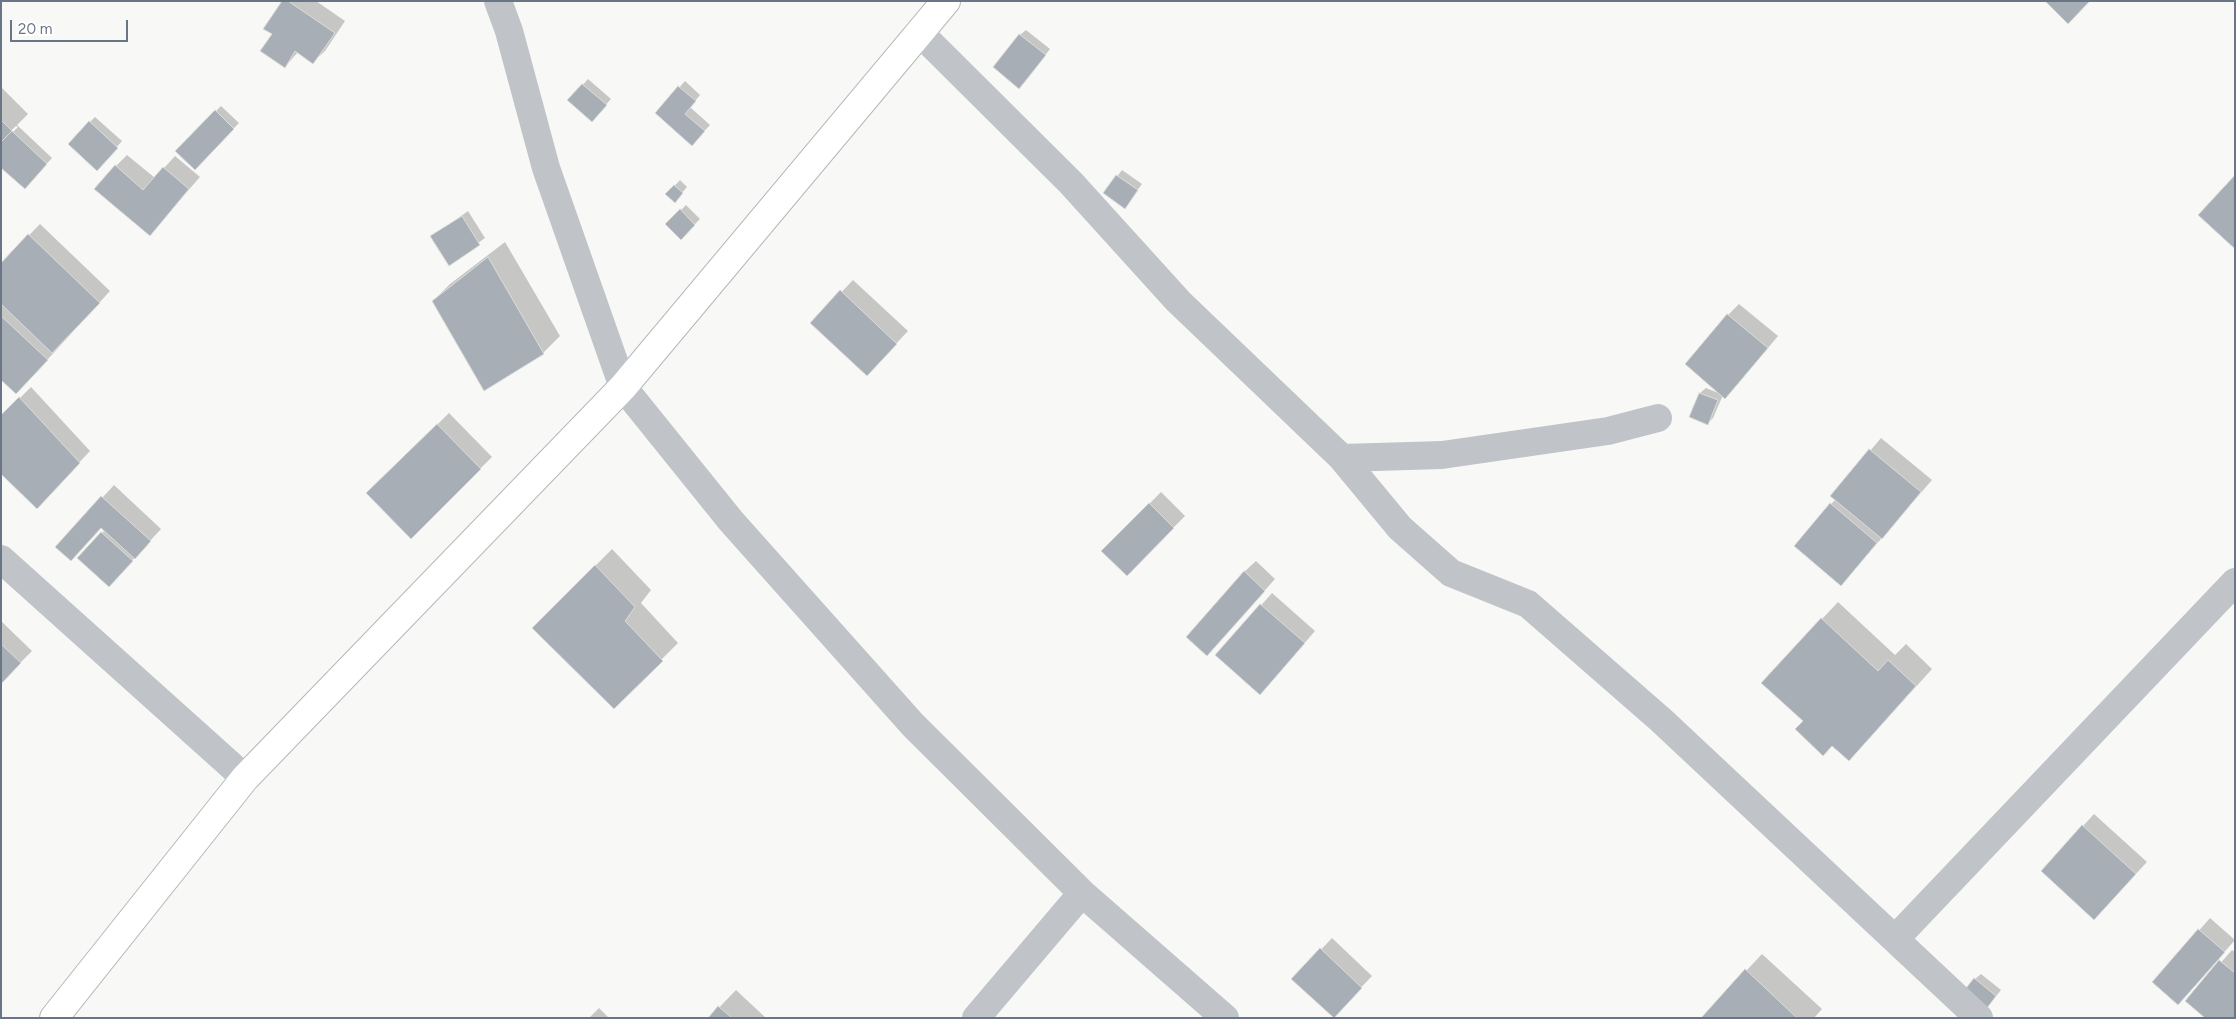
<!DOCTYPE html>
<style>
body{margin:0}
#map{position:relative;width:2236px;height:1019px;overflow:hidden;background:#f8f9f7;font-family:Figtree,sans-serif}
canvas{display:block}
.frame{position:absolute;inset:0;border:2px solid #6a7685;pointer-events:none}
.scale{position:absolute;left:10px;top:20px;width:118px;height:22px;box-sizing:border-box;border:2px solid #6a7685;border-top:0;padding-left:6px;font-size:15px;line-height:18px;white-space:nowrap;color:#6a7685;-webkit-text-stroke:4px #fff;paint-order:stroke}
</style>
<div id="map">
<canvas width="2236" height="1019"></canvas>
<div class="frame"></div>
<div class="scale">20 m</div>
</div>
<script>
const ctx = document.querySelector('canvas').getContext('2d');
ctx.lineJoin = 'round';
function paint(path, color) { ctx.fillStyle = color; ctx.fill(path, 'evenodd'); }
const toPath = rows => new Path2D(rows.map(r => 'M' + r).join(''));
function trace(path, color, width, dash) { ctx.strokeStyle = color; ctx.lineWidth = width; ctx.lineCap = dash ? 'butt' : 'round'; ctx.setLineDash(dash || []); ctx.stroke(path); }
paint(toPath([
 [283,1,316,1,345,21,325,51,313,62,298,52,285,67,273,34],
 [1026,30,1050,49,1025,82,1020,35],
 [588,79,611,99,592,120,569,100],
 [685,81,700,95,690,107,710,125,692,144,657,113],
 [1,87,28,114,17,125,52,158,30,182,1,144,18,127,16,126,1,140],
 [221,106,239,123,195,168,177,151],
 [95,117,122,141,102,164,90,122],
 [127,155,155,178,175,156,200,177,150,234,116,166],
 [1122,170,1142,184,1125,207,1105,193],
 [680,180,687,187,680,195,667,194],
 [686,205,700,219,681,238,667,224],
 [468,211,485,238,449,264,432,237],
 [40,224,110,291,28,381,1,378,1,264],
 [505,242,560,336,543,353,484,389,433,301,450,284],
 [853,280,908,331,878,363,812,323],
 [1739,304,1778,336,1736,386,1725,397,1723,395,1713,418,1707,424,1690,416,1700,393,1706,388,1721,394,1728,315],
 [31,387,90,451,48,496,1,417],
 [449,413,492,457,411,537,368,493],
 [1881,438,1932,480,1841,585,1831,504,1836,499,1832,496],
 [114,485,161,529,115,579,79,558,105,530,101,527,57,547],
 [1161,492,1185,516,1127,574,1103,551],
 [612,549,651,590,641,603,678,643,614,707,534,628],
 [1256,561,1275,579,1218,643,1244,572],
 [1272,593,1315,631,1271,682,1217,655],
 [1838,602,1895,655,1906,644,1932,669,1865,743,1804,721,1822,619],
 [1,621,32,651,1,682],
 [2094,814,2147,862,2105,907,2042,871],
 [2210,918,2235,940,2189,992,2154,982],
 [1332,938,1372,976,1333,1017,1293,979],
 [2232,950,2235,952,2235,1018,2187,1001],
 [1762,954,1822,1009,1814,1018,1702,1018],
 [1981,974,2001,990,1986,1009,1975,979],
 [736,990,766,1018,709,1018],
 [599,1008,609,1018,589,1018]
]), '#0003');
const building = toPath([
 [282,1,288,1,335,33,313,64,295,51,285,68,260,51,272,34,263,29,282,1],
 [2045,1,2090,1,2068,24,2045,1],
 [1019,34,1046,55,1019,89,993,67,1019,34],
 [582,84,607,105,592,122,567,100,582,84],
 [678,86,696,101,685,114,705,131,692,146,655,113,678,86],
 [215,110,234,129,195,170,175,151,215,110],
 [1,120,12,131,1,142,1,120],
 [89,121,118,148,97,171,68,144,89,121],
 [12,131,47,164,25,189,1,168,1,142,12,131],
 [115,165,143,190,163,167,189,189,150,236,94,189,115,165],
 [1116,175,1138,190,1125,209,1103,193,1116,175],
 [2235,175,2235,249,2198,215,2235,175],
 [674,185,683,193,675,203,665,194,674,185],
 [680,209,695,225,681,240,665,224,680,209],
 [462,216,480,245,449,266,430,236,462,216],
 [28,234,100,303,52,353,1,304,1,263,28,234],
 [488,257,544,354,484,391,432,301,488,257],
 [840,290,897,344,867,376,810,323,840,290],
 [1727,314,1768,348,1725,399,1685,364,1727,314],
 [1,316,48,360,16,394,1,380,1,316],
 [1699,393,1718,400,1708,425,1689,417,1699,393],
 [19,397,80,463,37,509,1,474,1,415,19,397],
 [437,424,481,469,411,539,366,493,437,424],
 [1869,449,1921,492,1882,539,1830,496,1869,449],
 [101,496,151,541,135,559,101,528,71,561,55,547,101,496],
 [1149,503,1174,528,1127,576,1101,551,1149,503],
 [1830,503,1877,543,1841,586,1794,546,1830,503],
 [101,532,133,561,109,587,77,558,101,532],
 [595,565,635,607,625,621,663,661,614,709,532,628,595,565],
 [1244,571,1265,591,1207,656,1186,637,1244,571],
 [1260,604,1305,643,1260,695,1215,655,1260,604],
 [1821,618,1878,671,1888,660,1916,686,1849,761,1832,746,1823,756,1795,729,1803,721,1761,683,1821,618],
 [1,644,21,663,1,684,1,644],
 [2082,825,2136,874,2094,920,2041,871,2082,825],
 [2198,929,2225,952,2178,1005,2152,982,2198,929],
 [1320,948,1362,988,1334,1018,1291,979,1320,948],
 [2219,960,2235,973,2235,1018,2205,1018,2185,1001,2219,960],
 [1745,969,1797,1018,1701,1018,1745,969],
 [1974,978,1996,996,1981,1016,1959,997,1974,978],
 [718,1006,732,1018,708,1018,718,1006]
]);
paint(building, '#a8aeb5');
trace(building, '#dadbd9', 1);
const major = toPath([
 [54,1018,245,778,623,387,946,1]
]);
trace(major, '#b4b8bc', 30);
trace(toPath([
 [498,1,509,31,546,168,623,387,731,521,913,725,1082,893,1225,1018],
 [919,32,1071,183,1178,301,1342,458,1400,528,1451,573,1528,604,1661,720,1979,1018],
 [1342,458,1442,455,1608,431,1658,418],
 [1,559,245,778],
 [1895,939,2235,582],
 [976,1018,1082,893]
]), '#c0c4c8', 28);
trace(major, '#fff', 28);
</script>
